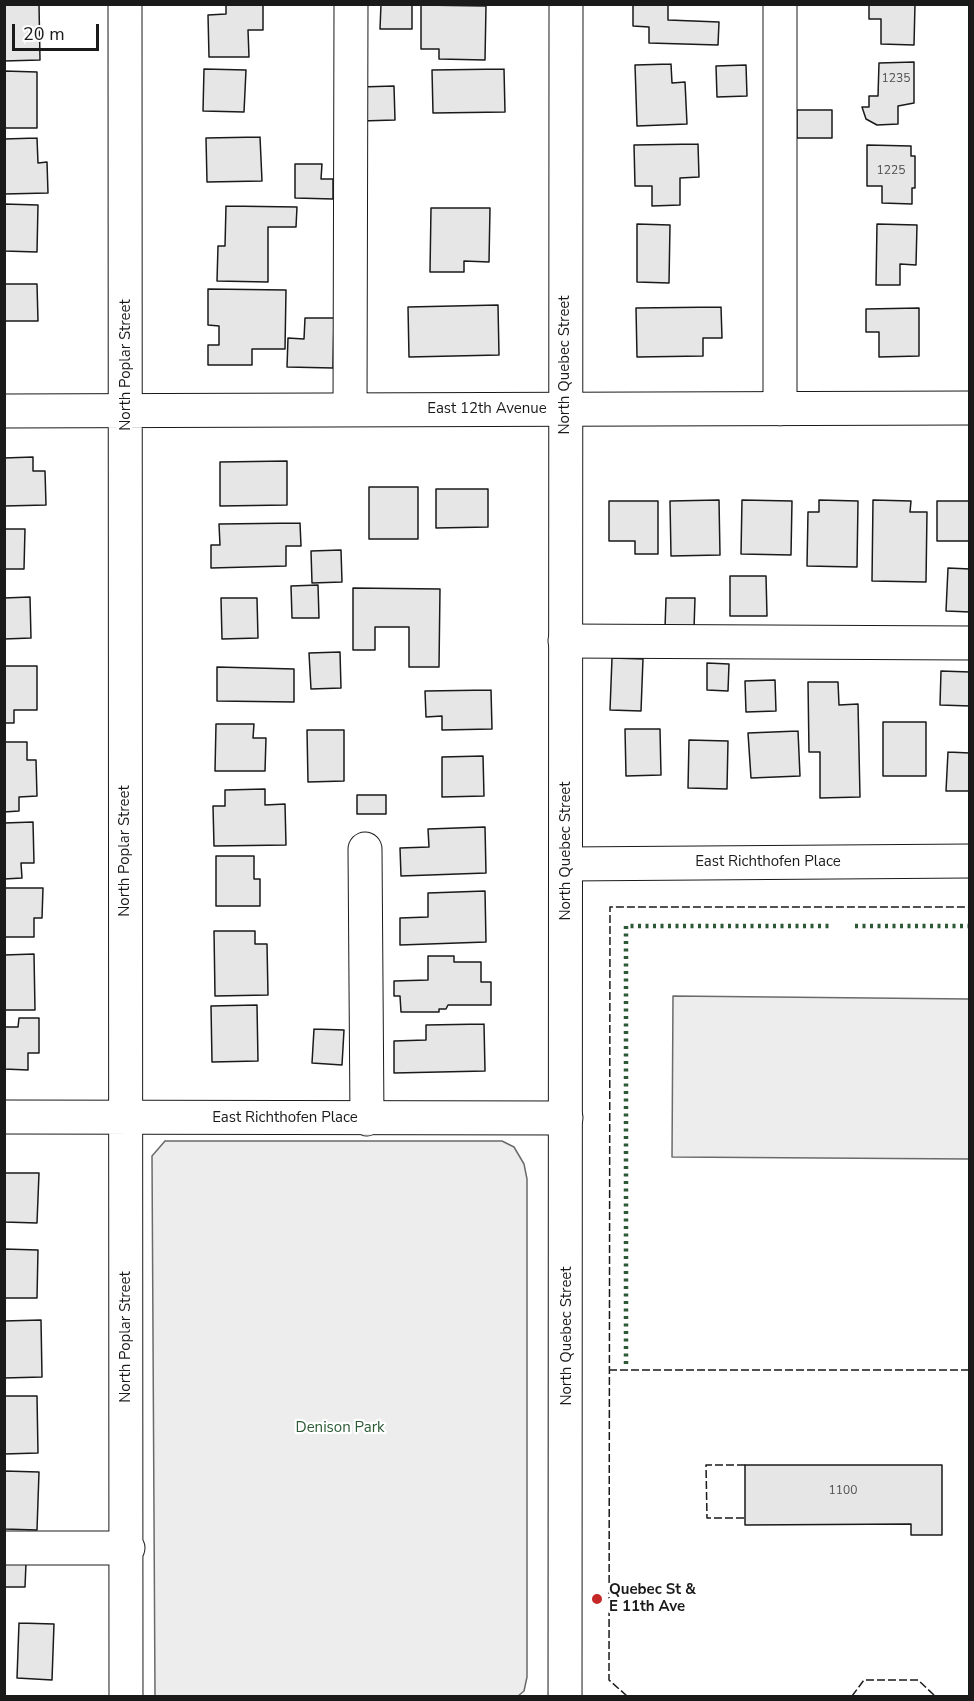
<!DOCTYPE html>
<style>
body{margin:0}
#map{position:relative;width:974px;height:1701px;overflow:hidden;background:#fff;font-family:"Nunito Sans",sans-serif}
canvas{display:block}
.frame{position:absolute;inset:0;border:6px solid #1a1a1a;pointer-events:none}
.scale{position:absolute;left:12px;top:24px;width:87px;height:27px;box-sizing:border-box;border:3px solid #1a1a1a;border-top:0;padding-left:8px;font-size:18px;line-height:21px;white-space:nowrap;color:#1a1a1a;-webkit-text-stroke:4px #fff;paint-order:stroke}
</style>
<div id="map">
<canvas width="974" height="1701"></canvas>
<div class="frame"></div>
<div class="scale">20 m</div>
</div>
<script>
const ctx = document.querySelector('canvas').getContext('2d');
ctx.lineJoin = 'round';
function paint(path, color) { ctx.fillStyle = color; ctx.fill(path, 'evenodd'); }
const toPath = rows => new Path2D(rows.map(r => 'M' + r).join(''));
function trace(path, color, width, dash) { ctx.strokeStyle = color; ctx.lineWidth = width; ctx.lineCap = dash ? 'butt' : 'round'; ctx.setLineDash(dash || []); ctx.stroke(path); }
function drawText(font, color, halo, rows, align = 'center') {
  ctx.font = font + ' "Nunito Sans",sans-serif'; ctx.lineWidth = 4.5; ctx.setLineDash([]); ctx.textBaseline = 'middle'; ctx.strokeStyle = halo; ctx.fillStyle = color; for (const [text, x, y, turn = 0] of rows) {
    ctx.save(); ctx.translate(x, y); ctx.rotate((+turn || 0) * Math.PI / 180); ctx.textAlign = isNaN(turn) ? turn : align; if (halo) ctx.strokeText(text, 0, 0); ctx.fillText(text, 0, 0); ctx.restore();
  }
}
const green = toPath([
 [673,996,969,999,969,1159,672,1157,673,996],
 [165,1141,502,1141,514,1147,524,1164,527,1179,527,1677,524,1691,518,1696,155,1696,152,1156,165,1141]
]);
paint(green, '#ededed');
trace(green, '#6a6a6a', 1.5);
const building = toPath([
 [39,4,40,60,4,61,4,5,39,4],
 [226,4,263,4,263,30,248,30,249,57,209,57,208,15,226,14,226,4],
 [381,4,412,4,412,29,380,29,381,4],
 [633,4,668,4,668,20,719,22,718,45,649,43,649,27,633,26,633,4],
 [869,4,915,4,914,45,881,44,881,19,869,19,869,4],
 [421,5,486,6,485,60,439,59,439,49,421,49,421,5],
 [914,62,914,103,898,106,898,124,877,125,866,119,862,107,869,107,869,96,878,96,879,63,914,62],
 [671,64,672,83,685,82,687,124,637,126,635,65,671,64],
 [746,65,747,96,717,97,716,66,746,65],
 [204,69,246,70,244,112,203,111,204,69],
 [504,69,505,112,433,113,432,70,504,69],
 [4,71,37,72,37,128,4,128,4,71],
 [394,86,395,120,361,121,360,87,394,86],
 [797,110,832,110,832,138,797,138,797,110],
 [260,137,262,181,207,182,206,138,260,137],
 [37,138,38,163,47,162,48,193,4,194,4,139,37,138],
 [698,144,699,177,680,178,680,205,652,206,652,186,635,186,634,145,698,144],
 [867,145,911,146,911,156,915,156,915,188,912,188,912,204,882,203,882,186,867,186,867,145],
 [295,164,322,164,321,179,333,179,333,199,295,198,295,164],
 [4,204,38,205,37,252,4,251,4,204],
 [226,206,297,207,296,227,268,227,268,282,217,281,218,246,225,246,226,206],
 [431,208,490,208,489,262,464,261,464,272,430,272,431,208],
 [637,224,670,225,669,283,637,282,637,224],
 [877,224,917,225,916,265,900,264,900,285,876,285,877,224],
 [4,284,37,284,38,321,4,321,4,284],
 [208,289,286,290,285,349,252,349,252,365,208,365,208,345,219,345,219,326,208,325,208,289],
 [498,305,499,355,409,357,408,307,498,305],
 [721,307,722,338,703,338,703,356,637,357,636,308,721,307],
 [919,308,919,356,879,357,879,332,866,332,866,309,919,308],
 [305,318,334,318,333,368,287,367,288,338,304,339,305,318],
 [33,457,33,471,45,471,46,505,4,506,4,458,33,457],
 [287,461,287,505,220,506,220,462,287,461],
 [369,487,418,487,418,539,369,539,369,487],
 [436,489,488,489,488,527,436,528,436,489],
 [719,500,720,555,671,556,670,501,719,500],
 [742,500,792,501,791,555,741,554,742,500],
 [819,500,858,501,857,567,807,566,808,512,819,512,819,500],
 [873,500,911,501,910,512,927,512,926,582,872,581,873,500],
 [609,501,658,501,658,554,635,554,635,541,609,541,609,501],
 [937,501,970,501,970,541,937,541,937,501],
 [300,523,301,546,286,546,286,566,211,568,211,545,220,545,219,524,300,523],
 [4,529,25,529,24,569,4,569,4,529],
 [341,550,342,582,312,583,311,551,341,550],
 [948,568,970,569,970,612,946,611,948,568],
 [730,576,766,576,767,616,730,616,730,576],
 [318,585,319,618,292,618,291,586,318,585],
 [353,588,440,589,439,667,409,667,409,627,375,627,375,650,353,650,353,588],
 [30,597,31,638,4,639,4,598,30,597],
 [221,598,257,598,258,638,222,639,221,598],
 [666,598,695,598,694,629,665,628,666,598],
 [340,652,341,688,311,689,309,653,340,652],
 [612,658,643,659,641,711,610,710,612,658],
 [707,663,729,664,728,691,707,690,707,663],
 [4,666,37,666,37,710,14,710,14,723,4,723,4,666],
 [217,667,294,669,294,702,217,701,217,667],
 [941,671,970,672,970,706,940,705,941,671],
 [775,680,776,711,746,712,745,681,775,680],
 [808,682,838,682,839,705,858,704,860,797,820,798,820,752,809,752,808,682],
 [491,690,492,729,442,730,442,716,426,717,425,691,491,690],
 [883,722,926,722,926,776,883,776,883,722],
 [216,724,254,724,253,738,266,738,265,771,215,771,216,724],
 [625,729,660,729,661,775,626,776,625,729],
 [307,730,344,730,344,781,308,782,307,730],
 [798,731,800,776,751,778,748,733,798,731],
 [689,740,728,741,727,789,688,788,689,740],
 [4,742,27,742,27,760,36,760,37,796,19,797,19,811,4,812,4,742],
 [948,752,970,753,970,791,946,791,948,752],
 [483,756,484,796,442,797,442,757,483,756],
 [265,789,265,805,285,804,286,845,214,846,213,806,225,806,225,790,265,789],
 [357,795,386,795,386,814,357,814,357,795],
 [33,822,34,863,21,863,22,878,4,879,4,823,33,822],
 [485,827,486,873,401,876,400,848,429,847,428,829,485,827],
 [216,856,254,856,254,879,260,879,260,906,216,906,216,856],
 [4,888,43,888,42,918,34,918,34,937,4,937,4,888],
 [485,891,486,942,400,945,400,918,428,917,428,893,485,891],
 [214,931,255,931,255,944,267,944,268,995,215,996,214,931],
 [34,954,35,1010,4,1010,4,955,34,954],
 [428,956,454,956,454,962,481,962,481,982,491,982,491,1005,448,1005,446,1009,439,1009,439,1012,401,1012,400,996,394,996,394,981,428,980,428,956],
 [257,1005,258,1061,212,1062,211,1006,257,1005],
 [19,1018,39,1018,39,1053,28,1053,28,1070,4,1069,4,1027,18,1027,19,1018],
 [484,1024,485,1071,394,1073,394,1041,426,1040,426,1025,484,1024],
 [314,1029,344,1030,342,1065,312,1063,314,1029],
 [4,1173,39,1173,37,1223,4,1222,4,1173],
 [4,1249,38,1250,37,1298,4,1298,4,1249],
 [41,1320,42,1377,4,1378,4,1321,41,1320],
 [4,1396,37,1396,38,1453,4,1454,4,1396],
 [745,1465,942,1465,942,1535,911,1535,911,1524,745,1525,745,1465],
 [4,1471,39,1472,37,1530,4,1529,4,1471],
 [4,1563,26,1563,25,1587,4,1587,4,1563],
 [19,1623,54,1624,52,1680,17,1678,19,1623]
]);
paint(building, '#e6e6e6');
trace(building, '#1a1a1a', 1.5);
const minor = toPath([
 [125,4,126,1696],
 [780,4,780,409],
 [350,410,351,4],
 [4,411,970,408],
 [565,641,970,643],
 [365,849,367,1119],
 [566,864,970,861],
 [4,1117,566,1118],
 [4,1548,128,1548]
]);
const major = toPath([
 [565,1696,566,4]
]);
trace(minor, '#1a1a1a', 35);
trace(major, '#1a1a1a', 35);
trace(minor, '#fff', 33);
trace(major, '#fff', 33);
trace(toPath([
 [855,926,970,926],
 [626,1364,626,926,832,926]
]), '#2b5a34', 4.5, [3, 4.5]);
trace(toPath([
 [609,1370,970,1370],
 [745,1465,706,1465,707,1518,745,1518],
 [627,1696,609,1680,610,907,970,907],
 [852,1696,864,1680,918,1680,935,1696]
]), '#1a1a1a', 1.5, [8, 3]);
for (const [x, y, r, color] of [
 [597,1599,6,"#c62828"]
]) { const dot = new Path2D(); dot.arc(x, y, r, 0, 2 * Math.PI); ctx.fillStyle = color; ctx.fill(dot); trace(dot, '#fff', 2); }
drawText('12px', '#4d4d4d', null, [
 ["1235",896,79],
 ["1225",891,171],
 ["1100",843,1491]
]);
drawText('15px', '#1a1a1a', '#fff', [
 ["North Poplar Street",126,365,-90],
 ["North Quebec Street",565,365,-90],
 ["East 12th Avenue",487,409],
 ["North Poplar Street",125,851,-90],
 ["North Quebec Street",566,851,-90],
 ["East Richthofen Place",768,862],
 ["East Richthofen Place",285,1118],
 ["North Quebec Street",567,1336,-90],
 ["North Poplar Street",126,1337,-90]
]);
drawText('15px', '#2b5a34', '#fff', [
 ["Denison Park",340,1428]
]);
drawText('bold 15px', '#1a1a1a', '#fff', [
 ["Quebec St &",609,1590],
 ["E 11th Ave",609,1607]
], 'left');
</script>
